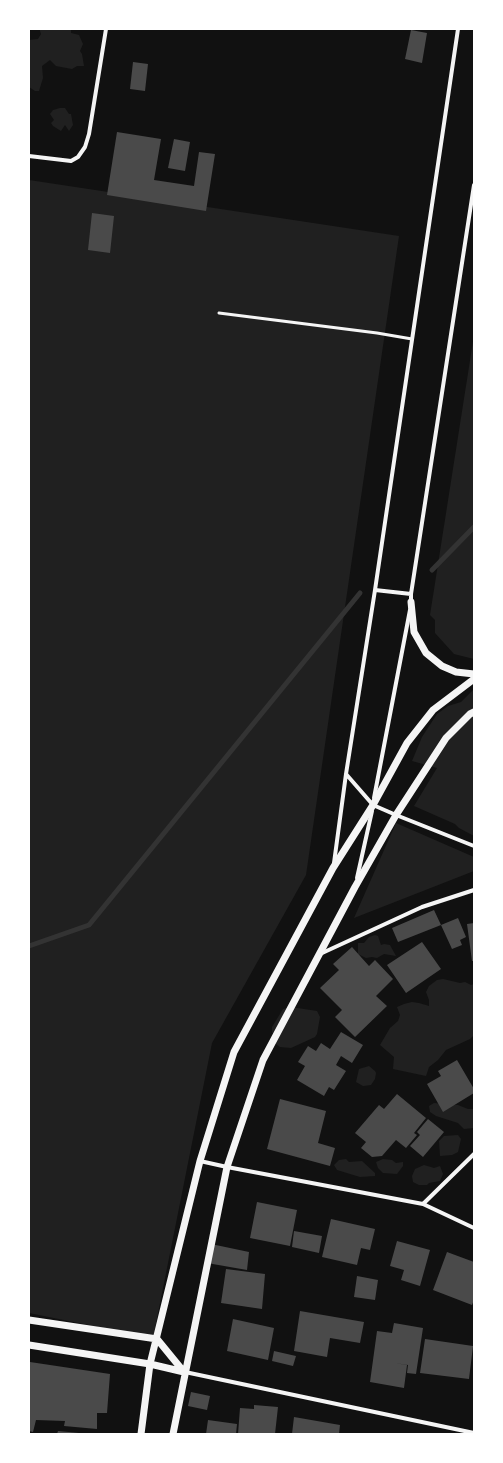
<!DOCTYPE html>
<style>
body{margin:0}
#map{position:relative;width:503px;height:1463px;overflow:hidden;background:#111;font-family:"Golos Text",sans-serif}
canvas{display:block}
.frame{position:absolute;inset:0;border:30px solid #fff;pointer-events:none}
</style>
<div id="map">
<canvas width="503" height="1463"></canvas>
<div class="frame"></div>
</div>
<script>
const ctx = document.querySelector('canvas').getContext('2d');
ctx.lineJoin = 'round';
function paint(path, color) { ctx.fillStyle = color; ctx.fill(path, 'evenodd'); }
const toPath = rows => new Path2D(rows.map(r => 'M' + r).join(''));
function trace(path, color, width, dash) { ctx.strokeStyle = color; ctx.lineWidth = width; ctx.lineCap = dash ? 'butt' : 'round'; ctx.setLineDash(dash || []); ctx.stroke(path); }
paint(toPath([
 [40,29,71,29,71,33,79,35,83,44,80,51,82,54,84,66,77,66,72,69,56,66,50,60,42,66,43,78,39,91,35,91,29,87,29,40,38,39,41,34,40,31],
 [60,108,65,108,69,114,71,114,73,125,69,131,65,125,61,131,53,126,51,123,54,120,50,114,53,110],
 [29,180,399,236,306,875,212,1043,153,1338,29,1313],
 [474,335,474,659,454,654,435,633,435,620,430,615],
 [474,689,474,836,459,828,455,824,414,806,437,768,412,761,422,737,437,714,448,706,461,702],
 [396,823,474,857,474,871,354,918],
 [375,935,378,936,381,945,384,944,390,945,396,956,384,954,377,958,372,957,366,958,358,954,358,943,364,943,369,937],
 [443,979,460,983,465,982,471,985,474,984,474,1035,470,1039,446,1050,438,1060,429,1067,426,1076,393,1069,394,1057,380,1045,390,1028,398,1021,400,1015,397,1007,404,1004,412,1002,419,1003,429,1006,429,1000,426,992,429,986,437,980],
 [291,1007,317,1011,320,1017,317,1034,315,1037,291,1048,280,1047,276,1044,275,1037,272,1032,272,1027,283,1009],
 [369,1066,375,1071,376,1073,375,1079,371,1085,363,1086,356,1082,359,1069],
 [434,1103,458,1105,468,1109,474,1109,474,1128,464,1129,458,1123,436,1116,430,1112,429,1106],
 [458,1135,461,1139,458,1152,452,1155,440,1156,439,1141,444,1136],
 [346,1159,349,1162,362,1161,375,1173,375,1176,360,1177,337,1170,334,1165,339,1160],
 [383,1159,392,1160,396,1163,403,1162,403,1166,397,1174,383,1173,378,1168,376,1162],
 [424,1165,434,1168,440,1166,443,1174,440,1181,429,1183,427,1185,419,1185,413,1182,412,1176,415,1169]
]), '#202020');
trace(toPath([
 [432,570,474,527],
 [29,946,89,925,360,593]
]), '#333', 5);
paint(toPath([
 [411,30,427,33,422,63,405,59],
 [133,62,148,64,145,91,130,89],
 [117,132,161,139,154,180,194,186,199,152,215,154,206,211,107,195],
 [174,139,190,142,185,171,168,168],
 [92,213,114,216,110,253,88,250],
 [434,910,441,925,398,942,392,928],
 [458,918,466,937,460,940,462,945,452,949,441,925],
 [474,923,474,961,472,961,467,924],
 [422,942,441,969,406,993,387,965],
 [352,947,369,966,375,960,393,979,376,996,387,1006,355,1037,335,1017,342,1010,320,988,339,970,333,964],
 [341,1032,363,1045,352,1063,341,1056,336,1065,346,1071,334,1090,329,1087,324,1096,297,1080,305,1066,298,1062,308,1046,316,1051,321,1043,330,1049],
 [457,1060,474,1089,474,1093,443,1112,427,1084,441,1076,438,1071],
 [397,1094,426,1118,414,1133,417,1135,406,1148,396,1140,382,1156,372,1157,361,1148,366,1142,355,1133,379,1105,384,1109],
 [280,1099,326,1111,318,1143,335,1148,330,1166,267,1149],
 [428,1119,444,1132,423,1157,410,1146,420,1135,417,1132],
 [257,1202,297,1210,290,1246,250,1238],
 [331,1219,375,1229,370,1250,361,1248,357,1265,322,1257],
 [294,1231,322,1236,319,1253,292,1247],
 [397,1241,430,1250,420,1286,401,1280,404,1270,390,1266],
 [211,1244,249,1252,247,1270,207,1263],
 [447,1252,474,1262,474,1300,472,1305,433,1290],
 [226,1269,265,1274,262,1309,221,1303],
 [357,1276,378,1280,375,1300,354,1297],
 [300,1311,364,1322,360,1343,330,1338,327,1357,294,1351],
 [233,1319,274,1328,268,1360,227,1351],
 [394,1323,423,1328,416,1374,407,1373,408,1365,394,1363,407,1365,404,1388,370,1382,377,1331,392,1333],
 [425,1339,473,1346,469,1379,420,1373],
 [274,1351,296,1356,293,1366,272,1361],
 [30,1362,110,1374,107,1413,97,1413,97,1429,64,1426,65,1421,36,1420,33,1432,29,1431,29,1372],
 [191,1392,210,1396,207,1410,188,1406],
 [254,1405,278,1407,275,1434,238,1434,240,1408,254,1409],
 [294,1417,340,1425,339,1434,292,1434],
 [208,1420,237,1424,236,1434,206,1434],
 [58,1431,79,1433,79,1434,57,1434]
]), '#4a4a4a');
trace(toPath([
 [219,313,377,333,412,339]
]), '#f5f5f5', 3);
trace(toPath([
 [29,156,71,161,78,157,85,147,89,134,106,29],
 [375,590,411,594],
 [411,604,411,594,474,185],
 [346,774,373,805,396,815,474,846],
 [374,798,410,610],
 [334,863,346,774,375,590,458,29],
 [357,878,372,811],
 [320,954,422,907,474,890],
 [200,1161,227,1167,423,1204,474,1228],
 [423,1204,474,1154],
 [185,1372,474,1433]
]), '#f5f5f5', 4);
trace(toPath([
 [411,602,414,632,426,653,442,666,456,672,474,674],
 [29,1320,157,1339,184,1372],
 [29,1345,150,1364,184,1372],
 [141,1434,150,1364,200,1161,234,1052,333,868,373,805,407,743,433,710,474,679],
 [173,1434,227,1167,263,1060,355,887,396,815,446,738,470,714,474,712]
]), '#f5f5f5', 7);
</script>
